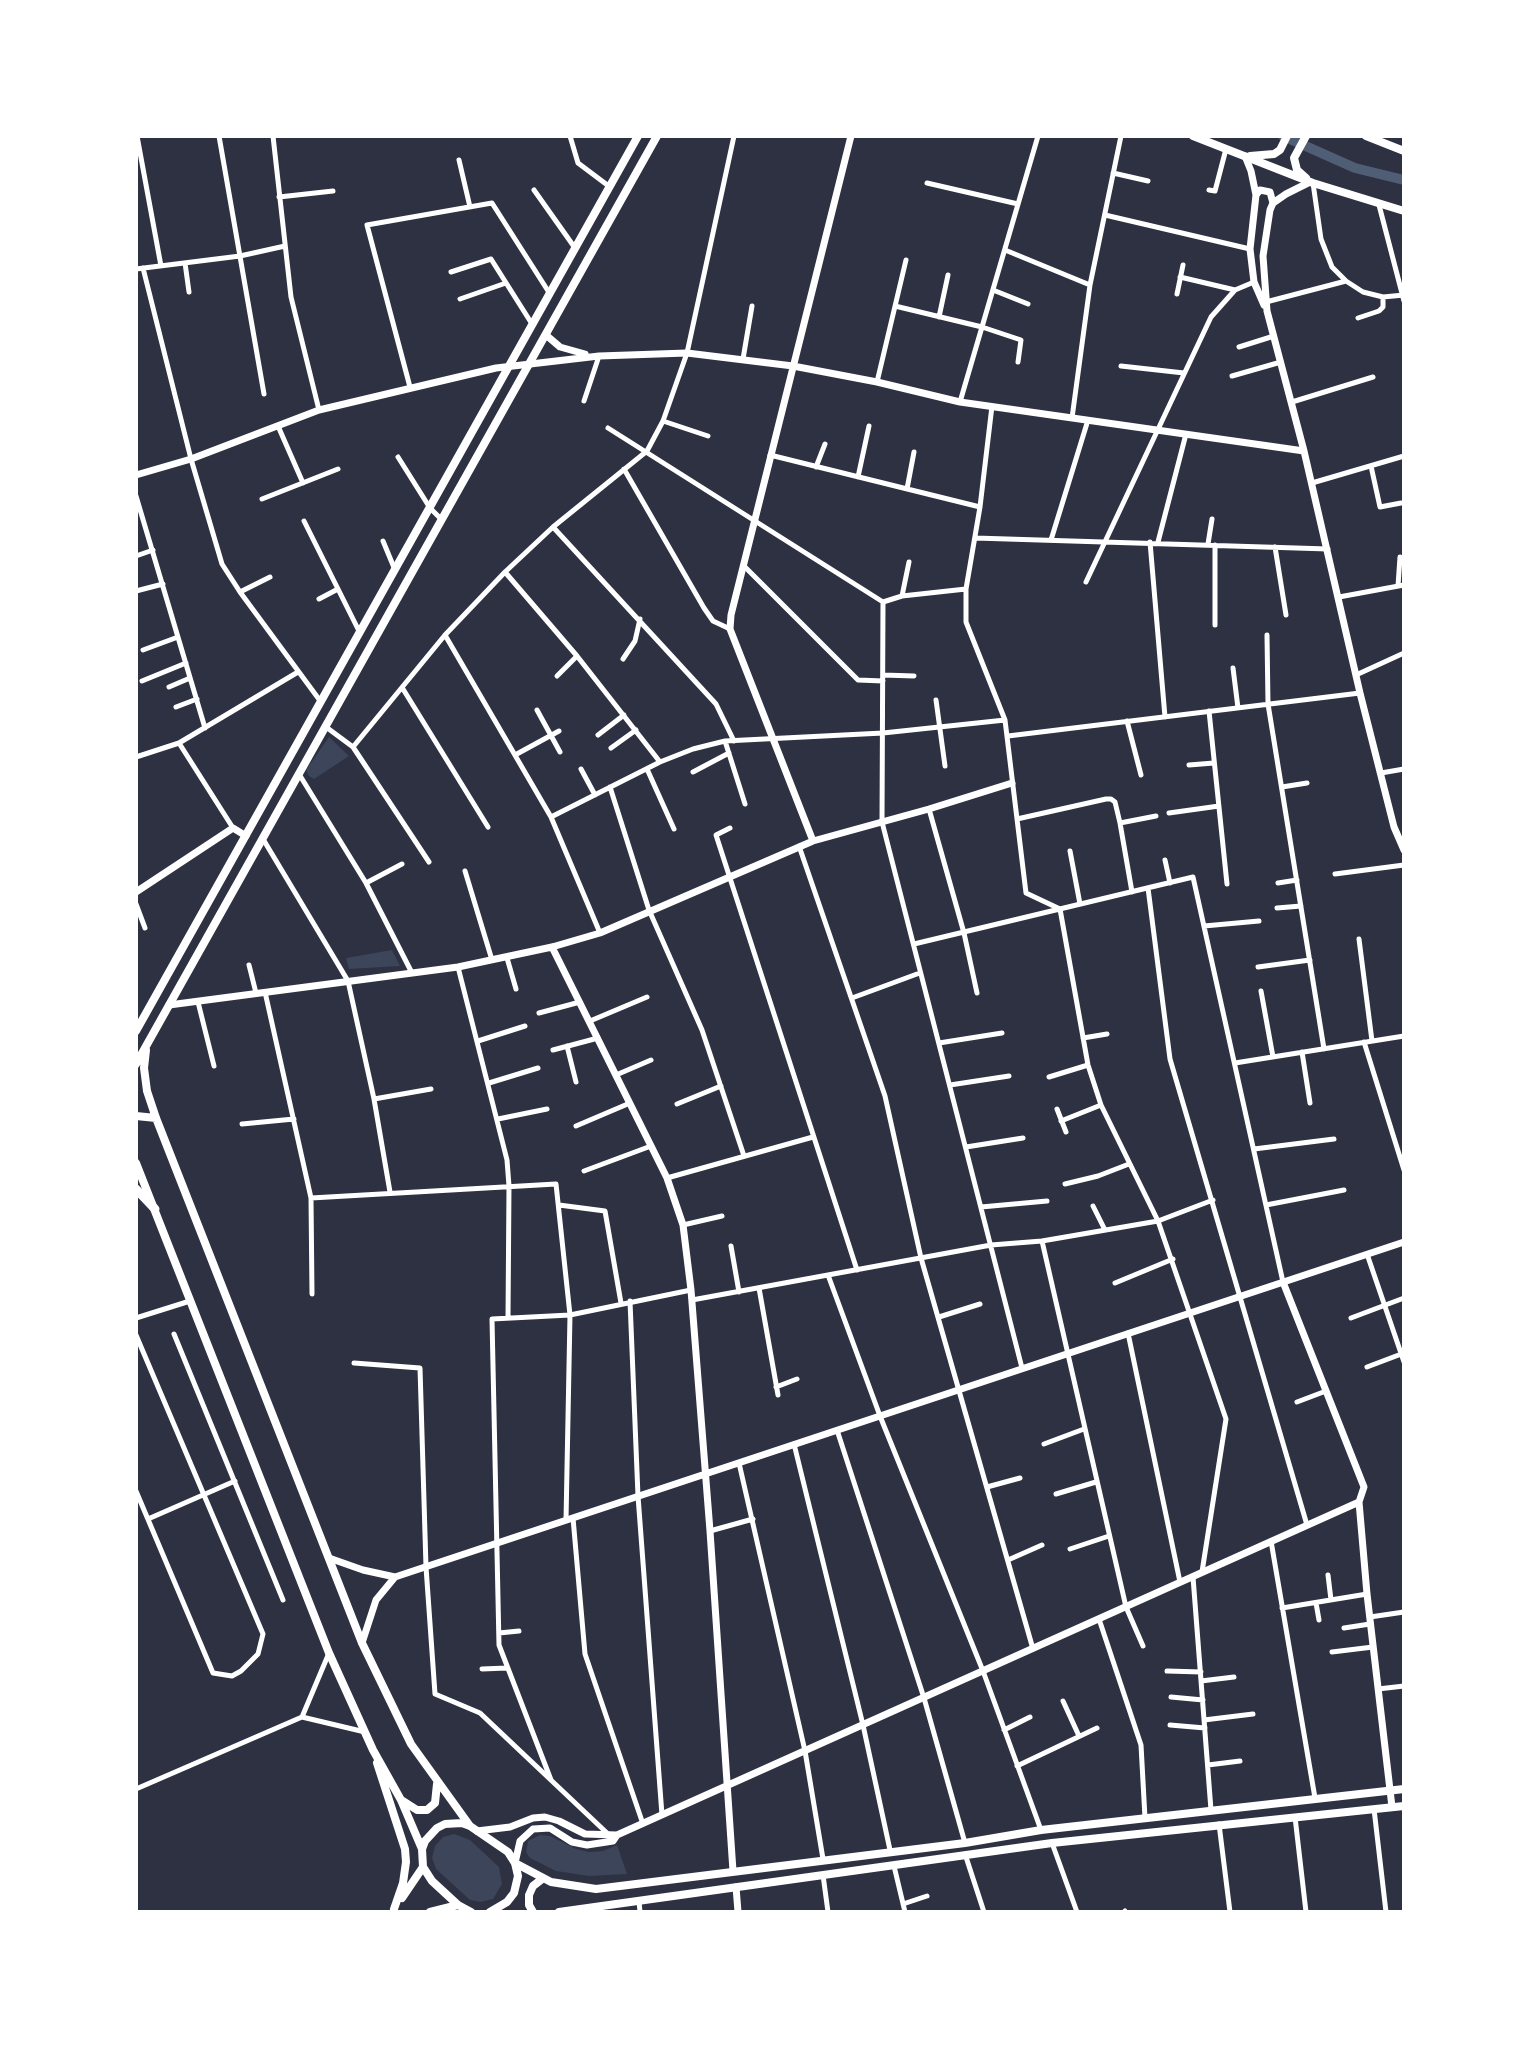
<!DOCTYPE html>
<style>
body{margin:0}
#map{position:relative;width:1540px;height:2048px;overflow:hidden;background:#2d3142;font-family:"Titillium Web",sans-serif}
canvas{display:block}
.frame{position:absolute;inset:0;border:138px solid #fff;pointer-events:none}
</style>
<div id="map">
<canvas width="1540" height="2048"></canvas>
<div class="frame"></div>
</div>
<script>
const ctx = document.querySelector('canvas').getContext('2d');
ctx.lineJoin = 'round';
function paint(path, color) { ctx.fillStyle = color; ctx.fill(path, 'evenodd'); }
const toPath = rows => new Path2D(rows.map(r => 'M' + r).join(''));
function trace(path, color, width, dash) { ctx.strokeStyle = color; ctx.lineWidth = width; ctx.lineCap = dash ? 'butt' : 'round'; ctx.setLineDash(dash || []); ctx.stroke(path); }
paint(toPath([
 [329,737,349,756,314,779,309,776,306,770],
 [392,950,400,966,349,969,346,958],
 [454,1834,470,1840,499,1867,502,1884,493,1899,481,1902,470,1900,436,1869,432,1858,435,1846,443,1837],
 [540,1835,550,1836,576,1849,589,1852,603,1851,617,1845,627,1874,589,1876,556,1871,530,1858,526,1852,528,1841]
]), '#3c4559');
trace(toPath([
 [1283,136,1355,168,1404,180]
]), '#4f5d75', 10);
trace(toPath([
 [137,136,161,266],
 [219,136,264,394],
 [273,136,291,297,319,410],
 [570,136,578,163,610,187],
 [459,160,470,207],
 [1113,173,1148,181],
 [927,183,1018,204],
 [1313,183,1321,239,1332,267,1346,281,1363,292,1383,297,1404,295],
 [534,190,575,248],
 [1209,190,1215,191,1226,149],
 [279,197,333,191],
 [1379,205,1404,301],
 [1105,215,1250,249],
 [1005,250,1090,285],
 [185,263,189,292],
 [143,268,191,459,222,564,240,592,321,702],
 [136,269,240,256,285,246],
 [451,272,491,259,532,324],
 [1180,277,1235,290],
 [993,290,1028,304],
 [1177,294,1183,265],
 [460,299,506,283],
 [1266,302,1346,281],
 [895,306,982,327,1021,340,1018,362],
 [939,317,948,275],
 [1358,318,1379,311,1383,307,1383,297],
 [1239,347,1274,336],
 [743,359,752,306],
 [1121,366,1184,373],
 [1232,376,1281,362],
 [877,382,906,260],
 [410,387,367,225,492,203,550,294],
 [584,401,599,356],
 [960,402,1038,136],
 [1292,402,1373,377],
 [992,406,980,507,966,589,966,622,1005,720,1026,893,1060,909,1088,1065,1101,1105,1158,1221,1226,1419,1202,1572],
 [1072,418,1090,285,1121,136],
 [663,421,708,436],
 [278,426,303,483],
 [608,428,883,602],
 [770,455,980,507],
 [398,457,430,508,442,520],
 [1371,466,1380,507,1401,503],
 [816,467,825,444],
 [624,469,704,608,713,621,730,629],
 [858,477,869,426],
 [1312,483,1404,456],
 [907,489,914,452],
 [136,496,205,728],
 [262,499,338,469],
 [304,521,360,633],
 [553,527,716,704,734,741],
 [975,538,1328,549],
 [1051,540,1088,420],
 [383,541,395,570],
 [1150,542,1165,717],
 [1158,542,1186,434],
 [1208,544,1212,519],
 [1215,545,1215,625],
 [1275,547,1286,615],
 [136,556,153,550],
 [743,565,858,680,883,681],
 [505,572,577,656,660,762],
 [1086,582,1211,317,1235,290,1254,282],
 [1398,586,1400,557],
 [136,591,163,584],
 [240,592,270,577],
 [902,596,909,562],
 [1339,597,1404,585],
 [319,599,338,589],
 [883,602,882,822,1022,1368],
 [883,602,902,596,966,589],
 [445,635,551,817,600,933],
 [1267,635,1268,704,1324,1049],
 [143,650,178,637],
 [623,659,635,641,640,619],
 [1233,668,1238,708],
 [883,675,914,676],
 [1356,675,1404,653],
 [557,676,577,656],
 [142,681,186,663],
 [169,687,190,678],
 [403,689,488,827],
 [936,700,945,766],
 [176,707,197,699],
 [537,710,560,752],
 [1209,711,1227,884],
 [1127,721,1141,775],
 [326,727,353,747,445,635,505,572,553,527,647,451,663,421,687,353,734,136],
 [598,735,624,715],
 [1008,736,1360,693],
 [725,741,745,804],
 [179,743,233,828],
 [353,747,429,862],
 [611,748,636,730],
 [515,755,559,731],
 [136,757,179,743,298,672],
 [1189,765,1214,763],
 [581,769,595,795],
 [647,769,674,829],
 [693,772,729,753],
 [1381,773,1404,769],
 [299,774,366,883,412,973],
 [610,787,649,910,702,1030,744,1156],
 [1282,787,1307,783],
 [929,809,964,933,977,993],
 [1169,813,1219,806],
 [551,817,660,762,693,749,725,741,883,733,1005,720],
 [1017,819,1106,799,1111,799,1115,802,1120,823,1132,892],
 [1120,823,1156,816],
 [730,828,716,835,857,1270],
 [263,839,348,981,374,1099,390,1192],
 [799,846,885,1096,921,1258,1033,1649],
 [1070,851,1080,904],
 [1165,860,1170,883],
 [465,871,492,960],
 [1335,874,1404,865],
 [366,883,402,864],
 [1278,883,1297,880],
 [1148,888,1170,1059,1307,1525],
 [136,904,145,928],
 [1277,908,1301,906],
 [1204,926,1259,921],
 [1359,939,1372,1041],
 [914,944,1193,877,1283,1282],
 [507,958,516,989],
 [249,965,256,993],
 [458,967,507,1160,509,1186,508,1318],
 [1258,967,1310,960],
 [1261,991,1273,1057],
 [265,992,311,1198,312,1294],
 [852,998,917,974],
 [198,1002,214,1066],
 [539,1013,580,1002],
 [590,1021,647,997],
 [1083,1038,1107,1034],
 [478,1041,525,1026],
 [1364,1042,1404,1170],
 [939,1043,1002,1033],
 [567,1046,576,1082],
 [553,1050,598,1038],
 [1302,1052,1310,1103],
 [1235,1063,1404,1036],
 [616,1075,651,1060],
 [1049,1077,1088,1065],
 [489,1083,538,1068],
 [950,1085,1009,1076],
 [374,1099,431,1089],
 [677,1104,721,1086],
 [1057,1109,1066,1132],
 [498,1119,547,1109],
 [1061,1121,1101,1105],
 [242,1124,294,1119],
 [576,1126,630,1103],
 [966,1147,1023,1138],
 [1254,1149,1334,1139],
 [584,1171,651,1146],
 [667,1178,813,1137],
 [1065,1184,1098,1176,1129,1164],
 [311,1198,556,1184,570,1315,566,1520],
 [559,1205,605,1211,621,1303],
 [1266,1205,1344,1190],
 [1093,1206,1105,1230],
 [981,1207,1047,1201],
 [683,1225,722,1216],
 [1042,1241,1126,1607,1143,1646],
 [731,1246,739,1292],
 [1367,1254,1404,1362],
 [828,1275,880,1416,983,1671,1041,1830],
 [1115,1283,1173,1259],
 [759,1288,778,1395],
 [692,1300,991,1245,1042,1241,1158,1221,1213,1200],
 [630,1301,638,1496,662,1815],
 [939,1317,980,1304],
 [136,1318,190,1301],
 [1351,1318,1404,1298],
 [1128,1333,1180,1582],
 [174,1334,283,1600],
 [136,1335,263,1634,258,1654,241,1671,232,1676,213,1673,136,1491],
 [354,1363,420,1368,426,1567,435,1694,480,1713,608,1834],
 [1367,1367,1404,1353],
 [776,1387,797,1379],
 [1297,1402,1326,1391],
 [837,1430,924,1698,965,1843],
 [794,1444,863,1725,890,1850],
 [1044,1444,1084,1429],
 [739,1463,805,1751,823,1859],
 [987,1487,1020,1478],
 [1056,1494,1096,1482],
 [573,1518,585,1654,643,1824],
 [148,1519,235,1481],
 [710,1531,753,1519],
 [1271,1541,1315,1798],
 [1070,1549,1109,1536],
 [1008,1560,1042,1545],
 [1328,1575,1331,1600],
 [1193,1577,1211,1810],
 [1316,1603,1319,1620],
 [1282,1608,1367,1594],
 [1370,1617,1404,1612],
 [1099,1619,1141,1745,1145,1818],
 [1344,1628,1370,1624],
 [499,1633,519,1631],
 [1332,1652,1373,1647],
 [482,1669,507,1668],
 [1167,1671,1201,1672],
 [1201,1681,1234,1677],
 [1378,1689,1404,1686],
 [1171,1697,1203,1700],
 [1063,1701,1079,1736],
 [302,1717,329,1653],
 [1204,1720,1253,1714],
 [1170,1725,1205,1728],
 [1004,1730,1030,1717],
 [1208,1765,1240,1761],
 [1017,1766,1097,1728],
 [551,1780,499,1645,492,1319,570,1315,691,1290],
 [136,1789,302,1717,365,1732],
 [1374,1809,1386,1912],
 [1295,1817,1306,1912],
 [1219,1824,1230,1912],
 [1052,1843,1077,1912],
 [966,1857,984,1912],
 [894,1866,905,1912],
 [823,1875,828,1912],
 [639,1901,640,1912],
 [903,1904,927,1896],
 [1124,1912,1125,1911]
]), '#fff', 5);
trace(toPath([
 [1245,156,1251,171,1256,195,1250,249,1254,282,1264,305],
 [1310,182,1286,194,1273,203,1270,210,1263,256,1267,311,1304,451,1360,693,1394,827,1404,850],
 [1256,195,1260,190,1270,192,1273,203],
 [546,335,560,347,585,354],
 [136,475,191,459,319,410,496,368,599,356,687,353,793,366,877,382,960,402,1304,451],
 [813,841,730,629,731,615,851,136],
 [136,892,233,828,246,836],
 [552,947,667,1178,683,1225,691,1290,710,1531,733,1871],
 [169,1005,458,967,552,947,600,933,813,841,929,809,1012,783],
 [1283,1282,1364,1487,1359,1502,1367,1594,1392,1807],
 [329,1558,363,1570,395,1577],
 [362,1643,376,1600,395,1577,1404,1242],
 [477,1831,510,1827,533,1818,545,1817,559,1821,585,1834,617,1835],
 [515,1863,520,1841,533,1829,550,1828,572,1842,587,1845,613,1841,617,1835,1359,1502],
 [736,1887,738,1912]
]), '#fff', 7);
trace(toPath([
 [1193,136,1313,183,1404,211],
 [1366,136,1404,151],
 [1250,156,1274,154,1280,150,1287,136],
 [1306,178,1297,170,1294,158,1306,136],
 [136,1031,638,136],
 [146,1050,144,1068,147,1091,156,1118,362,1643,411,1744,470,1826],
 [136,1064,657,136],
 [136,1116,156,1118],
 [136,1163,329,1653,373,1750,401,1800,422,1849],
 [377,1763,405,1849,406,1862,403,1883,394,1909],
 [403,1801,417,1810,427,1810,435,1803,437,1784],
 [515,1863,551,1882,596,1889,965,1843,1041,1830,1404,1789],
 [402,1898,423,1867],
 [430,1912,458,1905],
 [471,1912,458,1905,432,1881,423,1867,422,1849,425,1841,437,1828,445,1824,462,1823,470,1826,508,1852,515,1863,518,1876,514,1893,507,1902,490,1912],
 [533,1912,529,1905,529,1895,533,1886,542,1879],
 [559,1912,1052,1843,1404,1806]
]), '#fff', 8);
trace(toPath([
 [136,1189,155,1209]
]), '#fff', 9);
</script>
